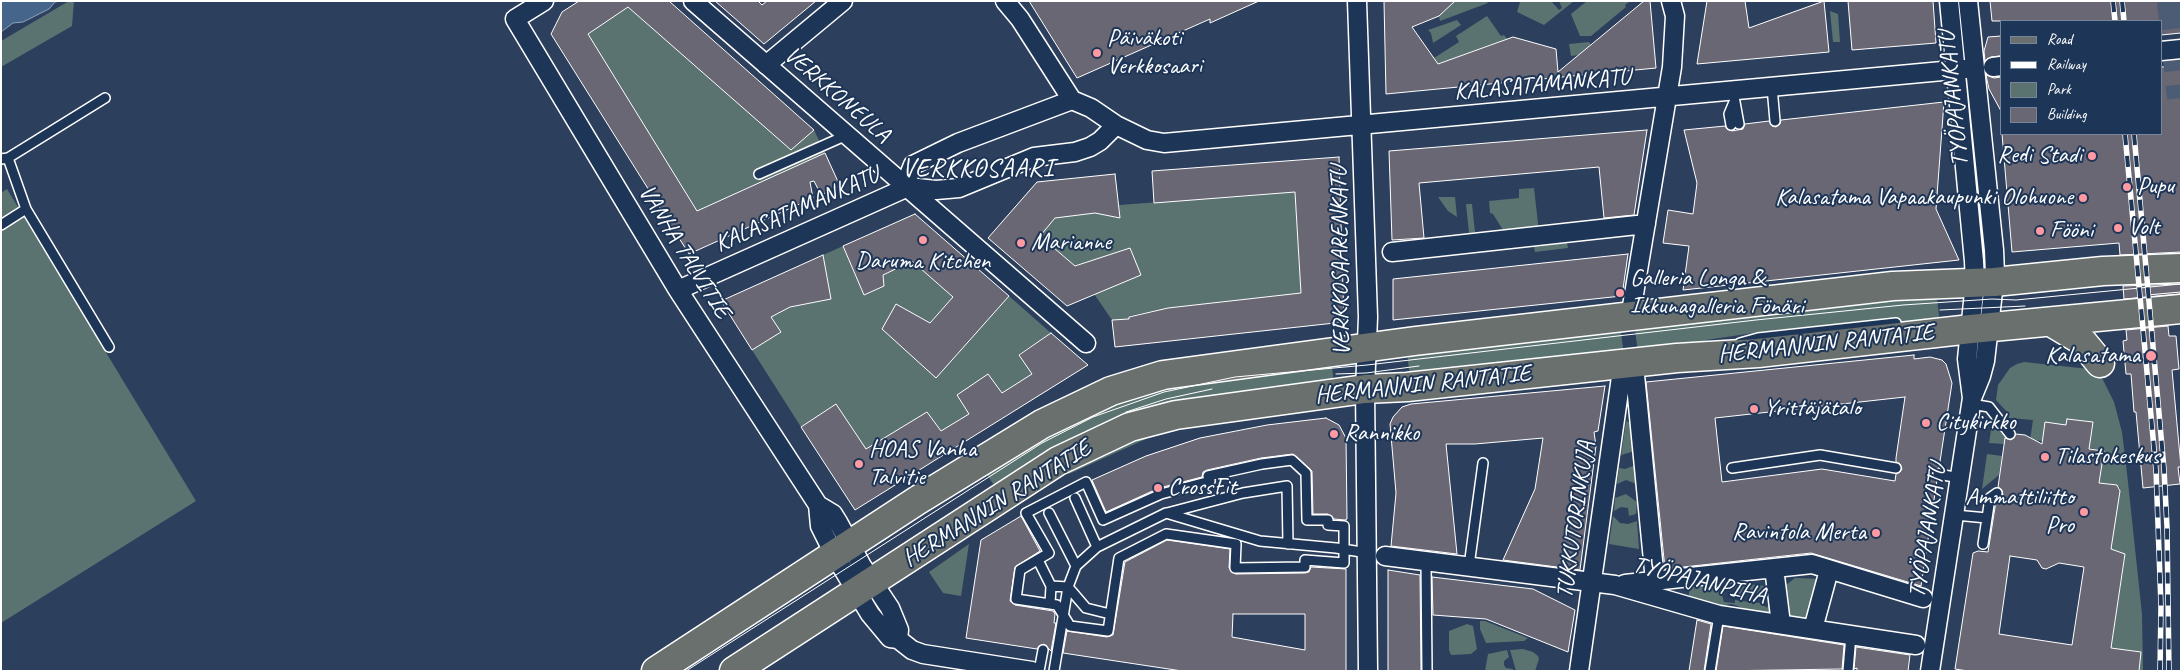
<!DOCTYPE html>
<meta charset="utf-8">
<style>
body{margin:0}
#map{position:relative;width:2182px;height:672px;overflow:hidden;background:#2c3f5d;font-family:Caveat,sans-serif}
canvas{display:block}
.frame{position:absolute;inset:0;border:2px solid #fff;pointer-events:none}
.legend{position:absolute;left:2000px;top:20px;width:162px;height:115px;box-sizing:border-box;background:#1d3557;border:1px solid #77869a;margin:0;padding:6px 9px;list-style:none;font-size:15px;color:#fff}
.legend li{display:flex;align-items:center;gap:10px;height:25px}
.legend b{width:25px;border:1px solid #77869a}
</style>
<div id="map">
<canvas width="2182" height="672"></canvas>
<div class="frame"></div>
<ul class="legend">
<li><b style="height:6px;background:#6a706d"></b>Road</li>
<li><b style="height:6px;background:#fff"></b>Railway</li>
<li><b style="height:14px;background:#5a7370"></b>Park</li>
<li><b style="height:14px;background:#696773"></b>Building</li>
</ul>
</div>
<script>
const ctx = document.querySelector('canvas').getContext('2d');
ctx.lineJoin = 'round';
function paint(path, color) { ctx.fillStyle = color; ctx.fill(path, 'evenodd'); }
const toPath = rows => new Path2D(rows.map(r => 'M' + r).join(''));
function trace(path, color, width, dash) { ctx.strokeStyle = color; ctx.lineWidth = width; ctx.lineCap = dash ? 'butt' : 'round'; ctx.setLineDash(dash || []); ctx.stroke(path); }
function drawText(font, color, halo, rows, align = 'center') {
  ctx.font = font + ' Caveat,sans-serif'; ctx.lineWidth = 4; ctx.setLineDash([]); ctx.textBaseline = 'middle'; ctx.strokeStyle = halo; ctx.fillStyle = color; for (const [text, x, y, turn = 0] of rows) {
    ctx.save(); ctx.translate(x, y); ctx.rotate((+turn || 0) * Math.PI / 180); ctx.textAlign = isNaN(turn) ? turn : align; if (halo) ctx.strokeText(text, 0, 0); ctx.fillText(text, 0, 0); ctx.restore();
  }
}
paint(toPath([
 [69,1,74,1,72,26,1,67,1,41],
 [1455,1,1486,1,1488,3,1440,21,1439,16],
 [1523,1,1551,1,1559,10,1562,8,1559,1,1574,1,1544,25,1517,12,1520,2],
 [1587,1,1630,1,1625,5,1626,7,1591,36,1580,36,1571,14],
 [628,7,791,149,814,130,825,153,697,211,588,34],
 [1830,11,1838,14,1840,42,1833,42],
 [1487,16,1501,36,1504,35,1507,39,1438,64,1434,58,1459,42,1456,36],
 [1457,20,1461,25,1433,43,1431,33,1428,30],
 [1589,42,1591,45,1578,55,1571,56,1569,44],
 [1534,188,1539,232,1504,236,1503,230,1493,214,1490,213,1489,201,1519,198,1519,189],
 [7,189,196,501,1,623,1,193],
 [1295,192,1301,293,1168,308,1129,316,1129,319,1112,320,1075,266,1040,236,1055,218,1095,213,1120,218,1119,205],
 [1438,197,1455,197,1457,217,1448,211],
 [1466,204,1472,204,1475,232,1469,233],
 [1567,243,1568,248,1535,252,1534,247],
 [843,246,864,295,884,286,883,275,912,261,953,297,930,323,896,304,936,377,1009,296,1051,333,1019,354,1032,374,1002,393,988,375,969,414,941,431,927,412,866,449,836,404,801,427,752,350,780,332,771,317,790,307,831,299,823,255],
 [1936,290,1940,324,1899,328,1897,318,1760,332,1706,340,1706,343,1638,352,1634,323,1704,321,1895,301,1895,291],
 [1620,325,1624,355,1410,380,1407,350],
 [1331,357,1334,385,1237,397,999,493,984,470,1113,396],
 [2024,362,2098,370,2114,402,2122,432,2127,473,2142,614,2143,671,2139,671,2141,652,2111,648,2125,557,2122,553,2110,551,2120,488,2117,485,2099,483,2102,453,2100,450,2089,448,2093,422,2068,419,2066,425,2043,441,2030,440,2033,420,2009,418,2007,412,1996,400,1998,385,2010,368,2017,364],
 [1626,421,1631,423,1635,451,1621,455],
 [1992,423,2005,437,2004,444,1989,443],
 [1145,435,1146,439,1069,474,1067,470],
 [1987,454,2002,456,1999,475,1982,489],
 [1636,465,1639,491,1634,483,1626,480,1617,484,1619,468,1625,469],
 [1626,494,1637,502,1636,514,1629,516,1628,508,1621,507,1614,511,1615,498],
 [1613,516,1620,523,1628,524,1637,521,1639,549,1609,544],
 [969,544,961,596,943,593,929,572],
 [1795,578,1821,579,1810,620,1785,616,1781,589],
 [1726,581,1764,586,1764,589,1769,589,1774,594,1754,593,1733,595,1735,587,1734,585,1723,584,1722,590,1725,594,1722,595,1724,602,1735,603,1735,600,1750,602,1761,603,1767,608,1768,605,1775,605,1777,615,1753,612,1732,604,1719,606,1688,602,1690,585],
 [1480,621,1485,621,1528,638,1524,641,1486,643,1480,629],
 [1467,624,1473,626,1477,649,1471,654,1451,655,1449,650,1449,631],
 [1523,649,1533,652,1538,656,1539,659,1535,671,1516,671,1510,650],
 [1507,650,1509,657,1504,661,1504,665,1506,668,1513,669,1513,671,1485,671,1488,654]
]), '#5a7370');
const water = toPath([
 [1,1,61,1,55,2,49,9,23,22,13,23,1,32,1,1]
]);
paint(water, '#45668a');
trace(water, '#8fa3b9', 1);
const building = toPath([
 [579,1,669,1,814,130,791,150,628,7,588,34,697,211,825,153,840,186,821,195,814,181,810,182,813,198,689,254,551,34,562,12,579,1],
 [715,1,758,1,762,5,767,1,816,1,764,44,715,1],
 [1029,1,1259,1,1210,23,1210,19,1077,78,1029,1],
 [1384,1,1455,1,1439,16,1412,27,1438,64,1513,37,1556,49,1558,72,1644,1,1650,1,1656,68,1386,94,1384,1],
 [1707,1,1745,1,1749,28,1824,1,1829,52,1697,64,1707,1],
 [1848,1,1933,1,1936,43,1852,50,1848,1],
 [1990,1,2181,1,2181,33,2161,35,2161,21,1992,21,1990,1],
 [2001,36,2001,56,1991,57,1985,61,1984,51,1988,37,2001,36],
 [2181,66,2181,252,2120,255,2119,243,2012,252,2002,134,2161,134,2161,67,2181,66],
 [1986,75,1994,78,2001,77,2001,111,1989,89,1986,75],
 [1944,102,1936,209,1959,260,1683,290,1689,246,1663,243,1668,210,1693,214,1697,183,1684,130,1725,126,1727,129,1732,131,1743,129,1745,124,1769,121,1772,126,1776,127,1780,124,1781,120,1944,102],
 [1647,130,1634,215,1604,218,1599,167,1419,183,1424,238,1392,240,1389,151,1647,130],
 [1339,157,1344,322,1115,347,1112,320,1129,319,1129,317,1168,308,1301,293,1295,192,1154,203,1152,171,1339,157],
 [1115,174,1120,218,1095,213,1055,218,1040,236,1075,266,1130,248,1141,275,1067,306,988,238,1037,182,1115,174],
 [915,214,1009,296,936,378,882,329,896,304,930,323,953,297,912,261,883,275,884,286,864,295,843,246,915,214],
 [1628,254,1622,296,1393,320,1393,279,1628,254],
 [823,255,831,299,790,307,771,317,781,332,752,350,721,301,823,255],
 [2181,284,2181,294,2124,299,2123,286,2181,284],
 [2168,326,2169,336,2176,336,2179,369,2172,370,2181,467,2178,467,2180,484,2143,488,2136,412,2134,412,2131,374,2126,374,2123,341,2127,340,2126,330,2168,326],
 [1051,333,1088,365,855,510,801,427,836,404,866,449,927,412,941,431,969,414,957,395,988,374,1002,393,1032,374,1019,355,1051,333],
 [1914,355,1914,359,1930,357,1942,360,1946,364,1952,383,1939,468,1934,470,1932,473,1934,478,1937,480,1921,586,1811,553,1665,569,1646,382,1914,355],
 [1905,397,1896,458,1896,462,1900,464,1902,469,1900,472,1896,474,1895,481,1822,469,1722,482,1715,418,1905,397],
 [1605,386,1598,431,1594,432,1596,446,1580,570,1503,560,1535,489,1543,438,1475,444,1446,444,1457,554,1391,546,1396,493,1390,424,1393,417,1402,407,1411,404,1605,386],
 [1326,418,1339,425,1346,438,1347,519,1345,520,1334,519,1328,514,1313,514,1312,471,1293,454,1261,458,1207,470,1203,472,1202,477,1159,488,1106,512,1092,480,1146,456,1200,438,1267,425,1326,418],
 [2067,419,2093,422,2089,449,2104,451,2099,483,2117,485,2120,491,2111,549,2125,554,2111,648,2141,652,2139,671,1968,671,1955,669,1973,553,1978,551,1988,552,1996,501,2003,495,2002,490,1998,487,2005,438,2011,440,2016,434,2025,435,2042,444,2045,422,2066,425,2067,419],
 [2010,556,2037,560,2042,568,2046,569,2059,563,2084,567,2072,645,1999,634,2010,556],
 [1021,516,1040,551,1015,567,1010,601,1015,605,1053,611,1055,614,1054,623,1056,623,1051,651,1044,644,1039,646,1037,649,966,638,981,540,1021,516],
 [1167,540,1230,549,1229,568,1235,574,1305,573,1309,572,1311,567,1346,569,1346,671,1182,671,1063,653,1067,631,1107,637,1113,635,1125,562,1167,540],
 [1233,614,1305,614,1305,650,1232,637,1233,614],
 [1388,570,1420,575,1421,671,1388,671,1388,570],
 [1432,577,1533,589,1575,610,1568,652,1486,619,1433,615,1432,577],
 [1697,620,1711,624,1704,671,1689,671,1697,620],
 [1723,626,1844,645,1842,669,1716,671,1723,626],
 [1856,647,1910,655,1908,671,1857,671,1857,668,1854,669,1856,647]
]);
paint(building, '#696773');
trace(building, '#fff', 1);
trace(toPath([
 [2171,1,2181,98]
]), '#4c5c75', 28, [28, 14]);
const lane = toPath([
 [1772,87,1775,121],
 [1733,91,1739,124],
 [1731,125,1729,114,1734,102],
 [8,158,26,209,109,347],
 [1,159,8,158,105,98],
 [759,174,847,135],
 [1,225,26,209],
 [1740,343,1758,338,1896,323],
 [1971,404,1989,407,2010,434],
 [1292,460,1306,473,1307,520,1328,520,1328,525,1344,526,1344,563,1305,560,1305,567,1235,568,1236,544,1166,534,1119,558,1108,631,1070,626,1057,605,1016,599,1020,570,1049,553,1026,513,1086,482,1103,520,1161,494,1210,481,1208,476,1262,464,1292,460],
 [1732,468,1820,455,1896,468],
 [1938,474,1960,478],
 [1075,498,1097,547],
 [1049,513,1076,566],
 [1167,513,1243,493,1287,486,1288,544],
 [1955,515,1987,518,1990,498,1997,493],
 [1983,544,1987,518],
 [1038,560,1051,586],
 [1426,561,1427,671],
 [1469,566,1483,463],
 [1050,604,1051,586,1068,587,1086,608,1110,614],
 [1039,671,1043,650],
 [1054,671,1068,587,1076,566,1097,547,1166,513,1260,541,1336,548,1368,553],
 [1710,671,1719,615],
 [1848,671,1851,635]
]);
const street = toPath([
 [544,1,515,19,678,290,818,505,833,514,838,522,862,566,890,608,899,630,898,639],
 [693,1,1086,343],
 [1005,1,1020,19,1072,100],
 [1357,1,1368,317,1365,389,1368,671],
 [1949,1,1974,261,1975,283,1967,359,1972,398],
 [2161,51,2181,49],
 [766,65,843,1],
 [1993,67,2001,66],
 [908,187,907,180,913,165,958,143,1072,100,1091,108,1116,125,1147,140,1164,143,1975,68],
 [1392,252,1646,224],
 [678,290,908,187,936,190,959,188,1034,157,1075,152,1090,147,1100,141,1116,125],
 [1632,306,1672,67,1675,16,1671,1],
 [1635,375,1655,581],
 [818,505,820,526,834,554,870,614,890,638,898,639,912,650,923,654,1032,671],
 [1385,556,1615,585,1719,615,1916,645],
 [1774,568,1781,624],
 [1625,584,1812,564,1923,598],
 [1813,629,1829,570],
 [1579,671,1621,377],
 [1930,671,1972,398,1981,376,1985,361,1995,274,1994,250,1968,1]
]);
const primary = toPath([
 [2051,322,2081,340,2100,363],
 [656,671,918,500,1042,424,1111,391,1163,375,1415,341,1893,286,1994,282,2103,271,2181,268],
 [734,671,1058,461,1130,427,1176,415,1365,389,1407,387,1677,358,1758,353,1971,329,2181,309]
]);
trace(lane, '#fff', 12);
trace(street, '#fff', 21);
trace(primary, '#fff', 31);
trace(lane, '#1d3557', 9);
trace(street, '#1d3557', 18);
trace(primary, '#6a706d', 28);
trace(toPath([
 [2147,295,2181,292],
 [1940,310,2025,306],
 [1336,374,1366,373,1419,366],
 [1126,412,1166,399,1212,389],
 [686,671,1042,443,1093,417,1164,392,1235,377,1367,365,1756,320,1903,305,1992,299,2016,300,2181,284]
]), '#fff', 1);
const rail = toPath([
 [2113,1,2115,21],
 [2122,1,2124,21],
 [2125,134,2156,470,2161,606,2160,671],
 [2134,134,2164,469,2167,527,2169,671]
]);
trace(rail, '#fff', 5.5);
trace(rail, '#1d3557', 4, [11]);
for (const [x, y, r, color] of [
 [1097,53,5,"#ff9aa2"],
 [2092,156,5,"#ff9aa2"],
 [2127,187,5,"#ff9aa2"],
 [2083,198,5,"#ff9aa2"],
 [2118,228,5,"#ff9aa2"],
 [2040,231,5,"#ff9aa2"],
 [923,240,5,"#ff9aa2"],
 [1021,243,5,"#ff9aa2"],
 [1620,293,5,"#ff9aa2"],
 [2151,356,6,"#ff9aa2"],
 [1754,409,5,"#ff9aa2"],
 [1926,423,5,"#ff9aa2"],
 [1334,434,5,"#ff9aa2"],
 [2045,457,5,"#ff9aa2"],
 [859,464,5,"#ff9aa2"],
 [1158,488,5,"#ff9aa2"],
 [2084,512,5,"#ff9aa2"],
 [1876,533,5,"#ff9aa2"]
]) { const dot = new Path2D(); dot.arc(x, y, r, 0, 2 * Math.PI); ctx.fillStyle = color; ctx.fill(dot); trace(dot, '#1d3557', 2); }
drawText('24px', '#fff', '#1d3557', [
 ["Päiväkoti",1107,39],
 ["Verkkosaari",1107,67],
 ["Redi Stadi",2082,156,"right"],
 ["Pupu",2137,187],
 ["Kalasatama Vapaakaupunki Olohuone",2073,198,"right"],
 ["Volt",2128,228],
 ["Fööni",2050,231],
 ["Marianne",1031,243],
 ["Daruma Kitchen",923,262,"center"],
 ["Galleria Longa &",1630,279],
 ["Ikkunagalleria Fönäri",1630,307],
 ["Kalasatama",2140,356,"right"],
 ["Yrittäjätalo",1764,409],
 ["Citykirkko",1936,423],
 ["Rannikko",1344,434],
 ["HOAS Vanha",869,450],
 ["Talvitie",869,478],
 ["Tilastokeskus",2055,457],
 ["CrossFit",1168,488],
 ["Ammattiliitto",2074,498,"right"],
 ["Pro",2074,526,"right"],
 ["Ravintola Merta",1866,533,"right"]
], 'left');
drawText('24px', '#fff', '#1d3557', [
 ["KALASATAMANKATU",1542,85,-5],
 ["VERKKONEULA",837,95,41],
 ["TYÖPAJANKATU",1954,99,-96],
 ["KALASATAMANKATU",797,210,-24],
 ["VANHA TALVITIE",684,252,58],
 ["VERKKOSAARENKATU",1341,261,-91],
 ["HERMANNIN RANTATIE",1826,344,-6],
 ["HERMANNIN RANTATIE",1423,385,-6],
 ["HERMANNIN RANTATIE",997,504,-32],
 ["TUKKUTORINKUJA",1576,520,-82],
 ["TYÖPAJANKATU",1928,531,-81],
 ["TYÖPAJANPIHA",1699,581,14]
]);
ctx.letterSpacing = '1px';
drawText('26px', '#fff', '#1d3557', [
 ["VERKKOSAARI",978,169]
]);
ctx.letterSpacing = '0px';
</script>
